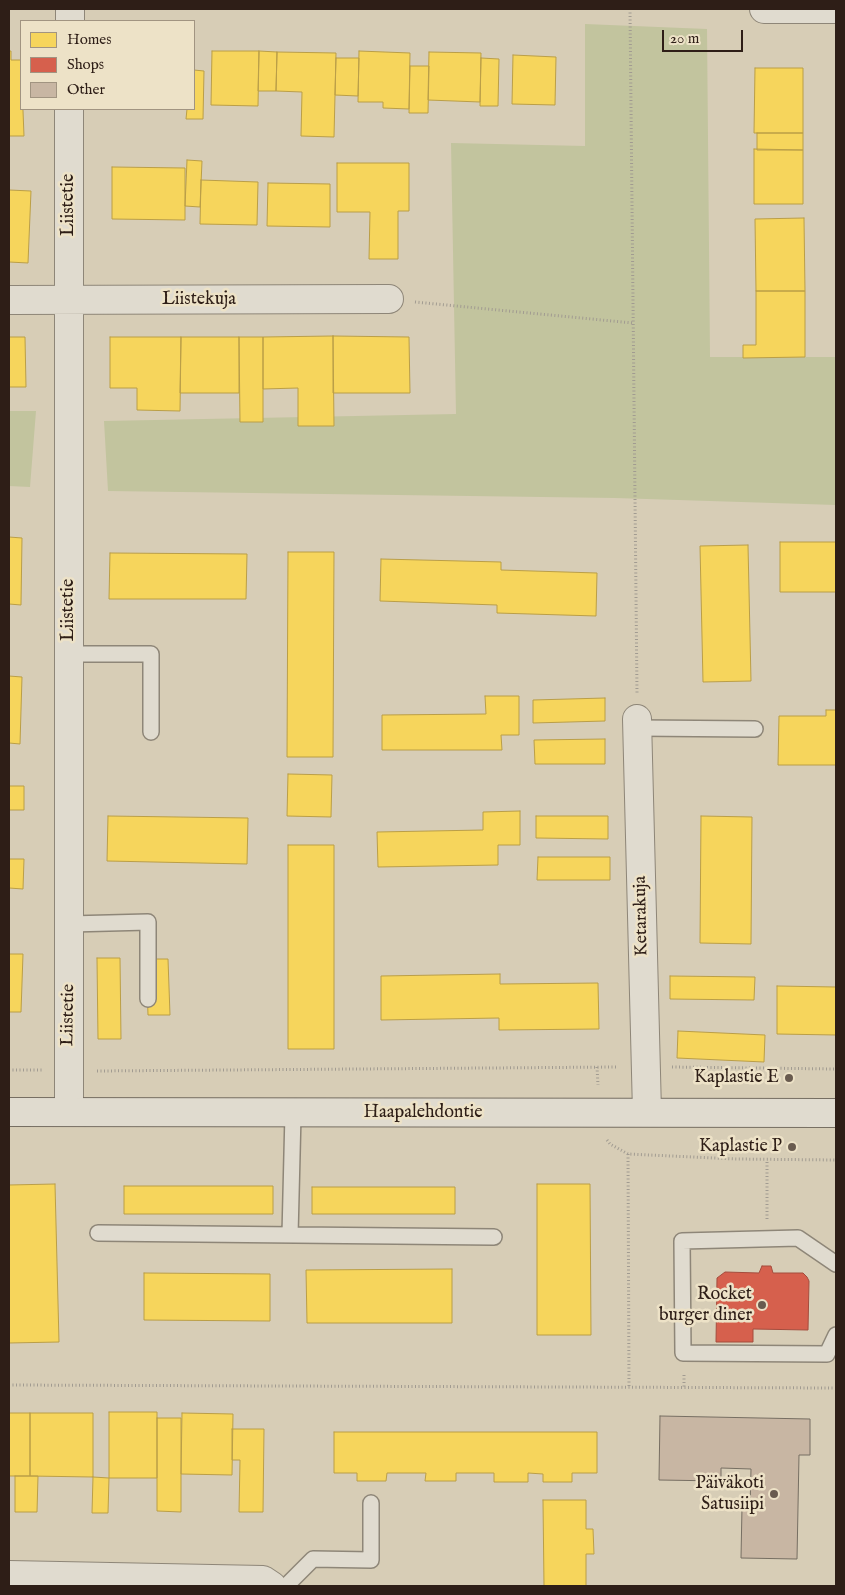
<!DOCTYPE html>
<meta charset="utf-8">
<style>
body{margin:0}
#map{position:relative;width:845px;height:1595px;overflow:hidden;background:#d7cdb6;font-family:"IM FELL English",serif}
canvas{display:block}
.frame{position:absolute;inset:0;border:10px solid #2e1e17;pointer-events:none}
.legend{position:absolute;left:20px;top:20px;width:175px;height:90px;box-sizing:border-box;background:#ede2c7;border:1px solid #a19481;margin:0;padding:6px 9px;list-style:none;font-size:15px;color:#2e1e17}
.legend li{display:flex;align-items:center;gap:10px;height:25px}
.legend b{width:25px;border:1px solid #a19481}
.scale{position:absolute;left:662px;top:30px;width:81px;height:22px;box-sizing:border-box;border:2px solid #2e1e17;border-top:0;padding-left:6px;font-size:15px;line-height:18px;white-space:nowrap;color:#2e1e17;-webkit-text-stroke:4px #ede2c7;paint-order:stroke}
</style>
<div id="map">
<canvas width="845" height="1595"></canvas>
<div class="frame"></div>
<ul class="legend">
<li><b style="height:14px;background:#f6d55c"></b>Homes</li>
<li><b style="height:14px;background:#d6604d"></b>Shops</li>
<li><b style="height:14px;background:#c8b6a3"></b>Other</li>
</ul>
<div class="scale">20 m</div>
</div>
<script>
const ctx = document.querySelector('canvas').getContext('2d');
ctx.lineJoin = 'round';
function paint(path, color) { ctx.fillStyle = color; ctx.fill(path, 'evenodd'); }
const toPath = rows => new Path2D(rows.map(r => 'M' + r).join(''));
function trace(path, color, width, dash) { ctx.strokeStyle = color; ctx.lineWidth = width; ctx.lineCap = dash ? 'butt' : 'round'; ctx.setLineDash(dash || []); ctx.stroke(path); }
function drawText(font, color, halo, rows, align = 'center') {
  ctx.font = font + ' "IM FELL English",serif'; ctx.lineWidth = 5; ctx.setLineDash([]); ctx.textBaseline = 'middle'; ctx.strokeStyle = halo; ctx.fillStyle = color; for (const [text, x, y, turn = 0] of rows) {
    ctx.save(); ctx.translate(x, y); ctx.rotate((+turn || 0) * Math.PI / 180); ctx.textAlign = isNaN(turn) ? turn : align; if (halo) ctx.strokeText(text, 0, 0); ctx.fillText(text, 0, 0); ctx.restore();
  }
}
paint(toPath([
 [585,24,707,29,710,357,836,357,836,505,615,498,108,491,104,421,456,414,451,143,585,146],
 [9,411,36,411,30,487,9,486]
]), '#c2c49e');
const homes = toPath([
 [9,51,11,51,11,60,21,60,24,136,9,136,9,51],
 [212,51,259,51,258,106,211,105,212,51],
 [259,51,277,52,276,91,258,91,259,51],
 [359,51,410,53,409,109,383,108,383,102,358,102,359,51],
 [277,52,336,53,334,137,301,136,302,92,276,91,277,52],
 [429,52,481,53,480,102,428,100,429,52],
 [513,55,556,57,555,105,512,104,513,55],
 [336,58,359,58,358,96,335,95,336,58],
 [481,58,499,59,498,106,480,106,481,58],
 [410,66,429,66,428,113,409,113,410,66],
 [755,68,803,68,803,133,754,133,755,68],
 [194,70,204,71,203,119,186,119,187,109,194,109,194,70],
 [757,133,803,133,803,150,757,150,757,133],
 [754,149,803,150,803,204,754,204,754,149],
 [187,160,202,161,200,207,185,206,187,160],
 [337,163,409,163,409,211,398,211,398,259,369,259,370,212,337,212,337,163],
 [112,167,185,168,185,220,112,219,112,167],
 [201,180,258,182,257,225,200,224,201,180],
 [268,183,330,184,330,227,267,226,268,183],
 [9,190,31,191,28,263,9,262,9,190],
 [804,218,805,291,756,291,755,219,804,218],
 [756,291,805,291,805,357,743,358,743,345,756,345,756,291],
 [333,336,334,426,298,426,298,388,263,389,263,337,333,336],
 [333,336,409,337,410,393,333,393,333,336],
 [9,337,25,337,26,387,9,387,9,337],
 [110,337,181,337,180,411,137,410,137,388,110,388,110,337],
 [181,337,239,337,239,393,180,393,181,337],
 [239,337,263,337,263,422,240,422,239,337],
 [9,537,22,538,21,605,9,604,9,537],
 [780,542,836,542,836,592,780,592,780,542],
 [748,545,751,681,703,682,700,546,748,545],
 [288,552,334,552,333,757,287,757,288,552],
 [110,553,247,554,246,599,109,599,110,553],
 [381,559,501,562,501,570,597,573,596,616,497,613,497,605,380,601,381,559],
 [9,676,22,677,20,744,9,743,9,676],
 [485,696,519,696,519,735,501,735,502,750,382,750,382,715,486,714,485,696],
 [605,698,605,721,533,723,533,700,605,698],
 [826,710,836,710,836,765,778,765,779,716,826,716,826,710],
 [605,739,605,764,535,764,534,740,605,739],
 [288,774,332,775,331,817,287,816,288,774],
 [9,786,24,786,24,810,9,810,9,786],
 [520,811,520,845,498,845,498,865,378,867,377,832,483,830,483,812,520,811],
 [108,816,248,818,247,864,107,861,108,816],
 [536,816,608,816,608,839,536,838,536,816],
 [701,816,752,817,751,944,700,943,701,816],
 [288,845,334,845,334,1049,288,1049,288,845],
 [538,857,610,857,610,880,537,880,538,857],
 [9,859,24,859,23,889,9,888,9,859],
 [9,954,23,954,21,1012,9,1012,9,954],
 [97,958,120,958,121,1039,98,1039,97,958],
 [146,959,168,959,170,1015,148,1015,146,959],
 [500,974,500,984,598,983,599,1029,499,1030,499,1018,381,1020,381,976,500,974],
 [670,976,755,977,754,1000,670,999,670,976],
 [777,986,836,987,836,1035,777,1034,777,986],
 [678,1031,765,1035,764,1062,677,1058,678,1031],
 [55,1184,59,1342,9,1343,9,1185,55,1184],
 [537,1184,590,1184,591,1335,537,1335,537,1184],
 [124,1186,273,1186,273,1214,124,1214,124,1186],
 [312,1187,455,1187,455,1214,312,1214,312,1187],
 [452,1269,452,1323,307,1323,306,1270,452,1269],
 [144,1273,270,1274,270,1321,144,1320,144,1273],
 [109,1412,157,1412,157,1478,109,1478,109,1412],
 [9,1413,30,1413,30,1476,9,1476,9,1413],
 [30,1413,93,1413,93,1477,30,1476,30,1413],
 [182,1413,233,1414,232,1475,181,1474,182,1413],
 [157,1418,181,1418,181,1512,157,1511,157,1418],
 [232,1429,264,1429,263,1512,239,1512,240,1460,232,1460,232,1429],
 [334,1432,597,1432,597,1473,572,1473,572,1482,543,1482,543,1474,528,1473,528,1482,494,1482,494,1473,456,1473,456,1481,425,1481,426,1473,387,1473,386,1481,357,1481,357,1473,334,1473,334,1432],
 [15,1476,38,1476,37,1512,15,1512,15,1476],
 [93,1477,109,1478,108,1513,92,1513,93,1477],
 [543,1500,586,1500,586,1529,593,1529,594,1554,586,1554,586,1586,544,1586,543,1500]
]);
paint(homes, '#f6d55c');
trace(homes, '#ba9e47', 1);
const shops = toPath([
 [762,1266,771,1266,773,1273,803,1273,807,1277,809,1281,808,1330,753,1329,753,1342,716,1342,717,1278,725,1272,759,1273,762,1266]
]);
paint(shops, '#d6604d');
trace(shops, '#a44c3d', 1);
const building = toPath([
 [660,1416,810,1419,810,1455,799,1455,797,1559,741,1558,742,1507,750,1508,751,1469,721,1468,721,1481,659,1480,660,1416]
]);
paint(building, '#c8b6a3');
trace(building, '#766e62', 1);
const lane = toPath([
 [69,654,151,654,151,732],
 [638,728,755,729],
 [70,924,148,922,148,999],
 [98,1233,494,1237],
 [290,1235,293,1114],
 [836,1264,798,1238,682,1241,683,1353,827,1354,836,1335],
 [286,1586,313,1559,371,1560,371,1503]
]);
const street = toPath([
 [764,9,836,9],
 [70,21,70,9],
 [9,300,389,299],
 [637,719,647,1112],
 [69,1112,69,109],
 [9,1575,263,1580,272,1586]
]);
const secondary = toPath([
 [9,1112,836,1113]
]);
trace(lane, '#8e8678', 18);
trace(street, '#8e8678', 30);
trace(secondary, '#766e62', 30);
trace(toPath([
 [630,9,637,693],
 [415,302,633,323],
 [597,1067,598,1085],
 [672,1067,836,1069],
 [9,1070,43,1070],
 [97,1071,618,1067],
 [607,1140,610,1144,628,1154,736,1159,836,1160],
 [628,1154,629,1387],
 [767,1219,767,1160],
 [684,1375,684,1387],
 [9,1385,836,1388]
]), '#a19b91', 3, [1, 2.5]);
trace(lane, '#e0dbcf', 15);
trace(street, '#e0dbcf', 28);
trace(secondary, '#e0dbcf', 28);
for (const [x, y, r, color] of [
 [789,1078,5,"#695b4f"],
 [792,1147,5,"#695b4f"],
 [762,1305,5,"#695b4f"],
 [774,1494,5,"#695b4f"]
]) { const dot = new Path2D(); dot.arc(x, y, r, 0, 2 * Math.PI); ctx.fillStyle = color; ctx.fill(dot); trace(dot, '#ede2c7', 2); }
drawText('18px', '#2e1e17', '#ede2c7', [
 ["Liistetie",69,205,-90],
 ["Liistekuja",199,300],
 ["Liistetie",69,610,-90],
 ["Ketarakuja",642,916,-91],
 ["Liistetie",69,1015,-89],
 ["Haapalehdontie",423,1113]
]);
drawText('18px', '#2e1e17', '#ede2c7', [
 ["Kaplastie E",779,1078],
 ["Kaplastie P",782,1147],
 ["Rocket",752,1295],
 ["burger diner",752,1316],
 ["Päiväkoti",764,1484],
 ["Satusiipi",764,1505]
], 'right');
</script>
